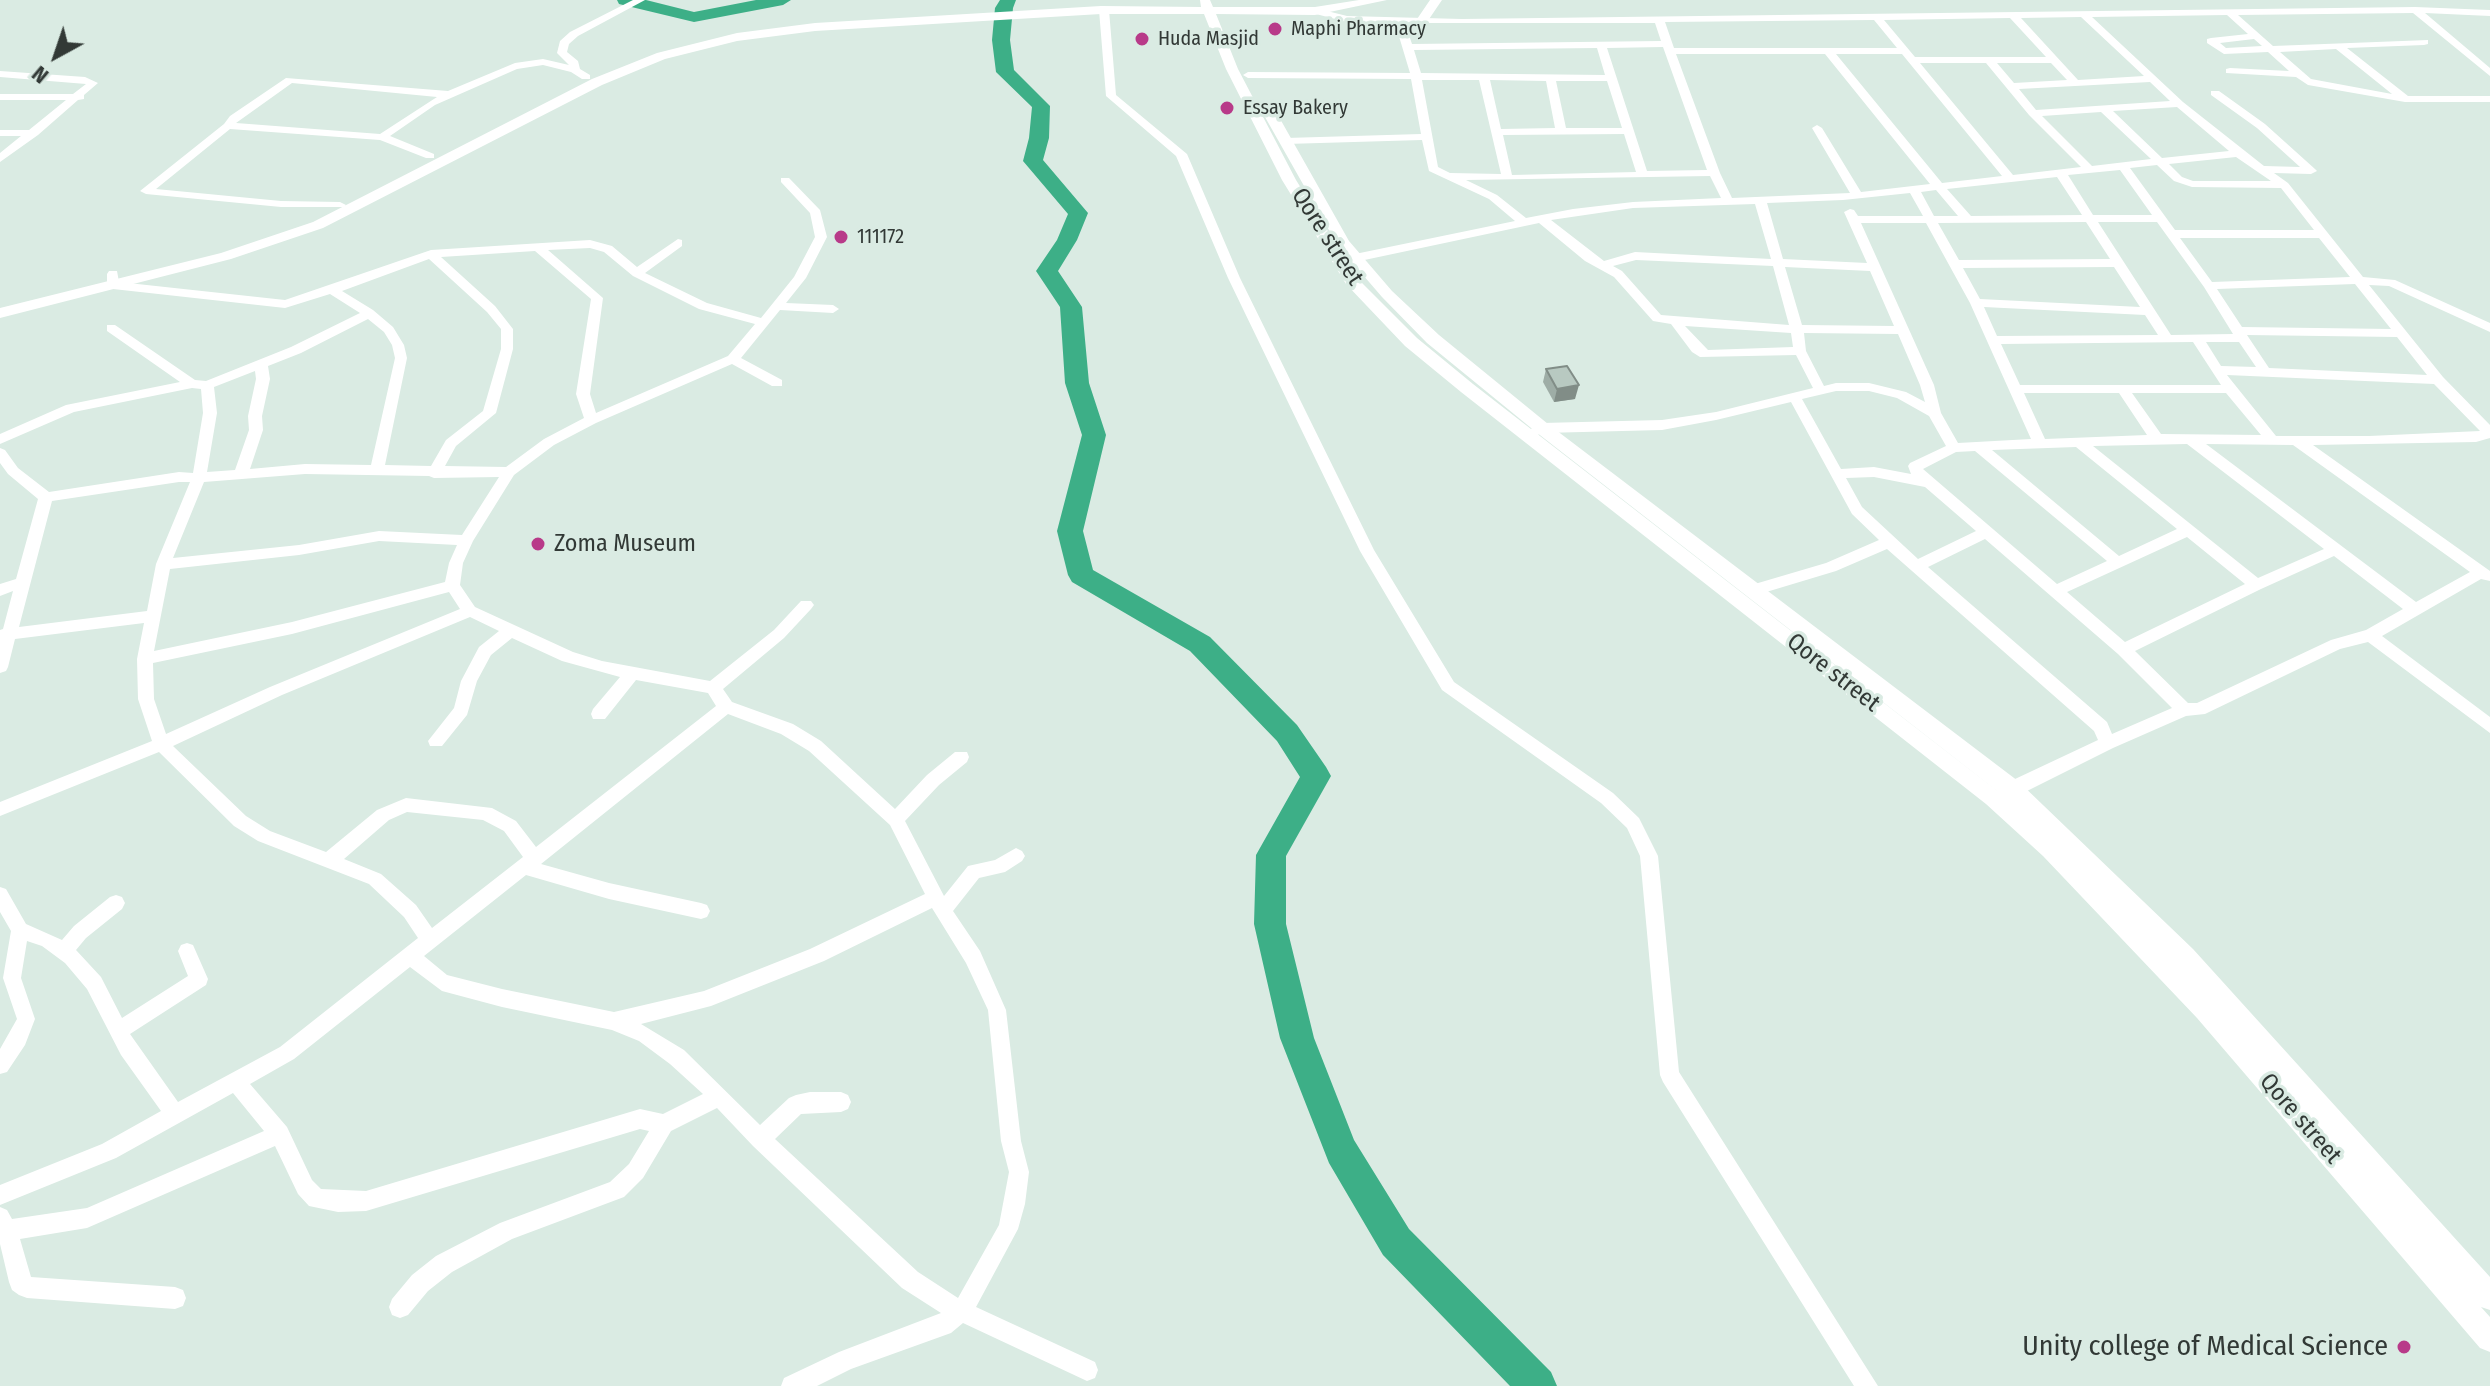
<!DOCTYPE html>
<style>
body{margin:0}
#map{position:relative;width:2490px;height:1386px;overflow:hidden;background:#daebe3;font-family:"Fira Sans Condensed",sans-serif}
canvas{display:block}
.north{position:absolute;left:16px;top:16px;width:80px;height:80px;-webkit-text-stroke:6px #daebe3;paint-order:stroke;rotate:220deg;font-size:22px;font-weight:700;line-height:32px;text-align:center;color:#323936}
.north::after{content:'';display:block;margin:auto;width:28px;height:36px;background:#323936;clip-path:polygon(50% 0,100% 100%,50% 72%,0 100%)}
</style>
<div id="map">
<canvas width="2490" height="1386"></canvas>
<div class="north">N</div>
</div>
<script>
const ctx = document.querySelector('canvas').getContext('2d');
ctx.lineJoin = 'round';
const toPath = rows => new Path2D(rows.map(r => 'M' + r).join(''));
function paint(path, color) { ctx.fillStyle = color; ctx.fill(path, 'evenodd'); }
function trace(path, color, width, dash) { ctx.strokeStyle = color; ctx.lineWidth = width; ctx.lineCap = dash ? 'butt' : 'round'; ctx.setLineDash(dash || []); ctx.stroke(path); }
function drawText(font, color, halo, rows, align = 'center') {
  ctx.font = font + ' "Fira Sans Condensed",sans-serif'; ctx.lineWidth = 7; ctx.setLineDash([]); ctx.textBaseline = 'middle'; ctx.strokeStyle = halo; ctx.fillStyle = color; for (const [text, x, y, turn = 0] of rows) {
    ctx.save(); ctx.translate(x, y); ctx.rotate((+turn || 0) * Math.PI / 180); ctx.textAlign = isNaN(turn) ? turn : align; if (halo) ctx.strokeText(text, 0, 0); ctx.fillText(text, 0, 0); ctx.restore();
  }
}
paint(toPath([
 [617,0,646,0,694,12,756,0,791,0,783,5,694,22,619,4,617,0],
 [1000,0,1016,0,1013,8,1010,40,1014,70,1050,106,1049,138,1043,160,1088,213,1077,240,1058,271,1082,307,1089,383,1106,435,1083,531,1093,570,1210,637,1297,725,1326,767,1331,776,1286,856,1286,924,1314,1038,1354,1140,1409,1229,1551,1372,1557,1386,1510,1386,1383,1255,1329,1163,1280,1038,1254,924,1256,855,1300,777,1277,741,1190,651,1072,582,1068,575,1057,531,1082,435,1065,383,1060,307,1036,271,1057,240,1068,214,1023,161,1029,138,1032,107,996,72,992,40,995,8,1000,0]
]), '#3daf87');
paint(toPath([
 [633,0,645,0,578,36,569,44,567,52,578,61,580,69,590,75,590,79,582,79,571,72,543,65,517,69,435,105,390,136,434,154,434,158,426,158,380,140,230,129,156,189,281,201,340,202,346,205,344,207,281,207,146,194,140,191,224,124,230,116,286,78,448,91,515,63,543,59,569,65,557,53,560,41,570,32,633,0],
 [292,83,437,97,380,134,236,123,292,83],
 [1104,7,1109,10,1116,95,1187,154,1240,278,1374,550,1454,682,1613,793,1639,818,1658,856,1679,1072,1878,1386,1854,1386,1663,1082,1660,1075,1640,856,1627,828,1601,803,1442,690,1360,551,1228,278,1176,156,1106,96,1099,10,1104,7],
 [2415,7,2490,10,2490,16,2425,13,2490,68,2490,76,2413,13,2238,15,2273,46,2428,40,2428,44,2424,45,2347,48,2408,96,2490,96,2490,102,2405,102,2308,85,2296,77,2226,73,2226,69,2230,68,2289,71,2268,52,2224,54,2207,43,2207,39,2211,38,2248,34,2227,15,2092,17,2183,102,2264,166,2300,167,2257,128,2211,95,2211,91,2219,91,2265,124,2315,169,2317,171,2311,174,2274,173,2288,183,2363,277,2395,280,2490,323,2490,332,2389,286,2369,285,2443,377,2490,425,2490,438,2476,442,2313,445,2490,571,2490,581,2481,579,2382,636,2490,717,2490,733,2368,642,2340,649,2205,714,2186,716,2113,748,2027,791,2004,799,1998,797,1996,792,1998,787,2098,740,2094,731,1887,549,1836,571,1753,596,1745,590,1748,586,1826,563,1879,540,1852,514,1791,402,1716,420,1662,430,1543,433,1534,436,1527,431,1542,423,1662,420,1716,412,1813,388,1796,355,1700,357,1692,352,1671,324,1653,321,1614,277,1585,261,1539,223,1355,262,1332,261,1330,258,1336,254,1355,254,1515,221,1489,199,1429,171,1422,140,1286,144,1281,141,1286,138,1421,134,1411,79,1248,78,1243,75,1248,72,1410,73,1395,23,1347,22,1312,13,1312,9,1315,8,1347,16,1462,19,2415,7],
 [2081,17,2144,76,2078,80,2021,18,2081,17],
 [2010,18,2046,57,1915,57,1884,20,2010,18],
 [1874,20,1897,48,1674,48,1665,22,1874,20],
 [1405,23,1655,23,1661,41,1412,44,1405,23],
 [2254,39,2262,46,2226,48,2220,43,2254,39],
 [1663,47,1707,170,1647,171,1607,48,1663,47],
 [1597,48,1605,75,1421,73,1414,50,1597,48],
 [2336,49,2392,94,2311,79,2280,52,2336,49],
 [1676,54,1825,54,1930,184,1861,192,1822,128,1817,125,1812,128,1850,193,1732,198,1720,173,1676,54],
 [1836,54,1902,54,2002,176,1942,183,1836,54],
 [1920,63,1986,63,2029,115,2081,167,2013,175,1920,63],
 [1997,63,2051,63,2067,80,2014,83,1997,63],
 [1422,80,1479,80,1501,174,1450,173,1438,167,1422,80],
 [1490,80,1546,81,1555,128,1501,129,1490,80],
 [1556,81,1607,81,1622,128,1566,128,1556,81],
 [2150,82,2170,101,2036,110,2019,89,2150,82],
 [2177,107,2229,151,2162,158,2113,111,2177,107],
 [2101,112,2151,159,2092,166,2042,116,2101,112],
 [1624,134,1636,172,1512,175,1503,135,1624,134],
 [2236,157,2271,181,2193,181,2182,177,2169,164,2236,157],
 [2157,165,2174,181,2192,187,2281,188,2314,230,2175,230,2130,168,2157,165],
 [2120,170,2152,215,2093,215,2068,175,2120,170],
 [1710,176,1721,198,1633,202,1573,209,1526,218,1497,195,1466,180,1710,176],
 [2057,177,2082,215,1971,216,1947,189,2057,177],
 [1936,190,1958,216,1934,216,1921,192,1936,190],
 [1910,193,1923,216,1858,216,1854,210,1850,209,1844,212,1867,263,1783,259,1767,203,1843,200,1910,193],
 [1755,204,1771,259,1635,252,1604,261,1551,220,1633,208,1755,204],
 [2086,222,2110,259,1959,260,1938,223,2086,222],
 [2098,222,2157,222,2204,287,2233,334,2171,335,2098,222],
 [1861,223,1926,223,1970,303,2031,439,1958,443,1941,413,1934,385,1861,223],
 [2180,238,2319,238,2350,277,2212,282,2180,238],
 [1636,260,1773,266,1789,325,1661,315,1622,271,1613,266,1636,260],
 [1785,267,1870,271,1894,326,1802,325,1785,267],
 [2114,267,2140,307,1980,299,1963,268,2114,267],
 [2355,284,2391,329,2242,327,2217,289,2355,284],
 [1984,307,2145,315,2158,335,1997,336,1984,307],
 [1685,326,1791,333,1793,347,1708,350,1685,326],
 [1804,333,1898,334,1920,385,1925,402,1906,392,1869,383,1836,383,1824,386,1806,351,1804,333],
 [2247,335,2397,337,2427,375,2269,368,2247,335],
 [2193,342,2221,385,2020,385,2001,344,2193,342],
 [2206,342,2239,342,2256,367,2221,366,2206,342],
 [2227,375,2434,384,2480,431,2369,436,2276,436,2227,375],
 [1836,391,1869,391,1897,398,1929,416,1946,446,1910,463,1908,466,1911,474,1874,467,1841,469,1802,399,1836,391],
 [2024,393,2119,393,2147,435,2045,439,2024,393],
 [2132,393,2226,393,2261,435,2161,434,2132,393],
 [2187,444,2324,549,2258,578,2093,446,2187,444],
 [2206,444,2293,445,2470,572,2416,602,2206,444],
 [2076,447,2177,529,2119,556,1992,450,2076,447],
 [1975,451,2107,561,2057,584,1923,469,1956,452,1975,451],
 [1874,477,1925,487,1976,531,1918,559,1862,507,1846,478,1874,477],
 [2187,537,2245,584,2125,642,2067,592,2187,537],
 [1985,539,2118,654,2172,708,2112,734,2107,722,1928,567,1985,539],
 [2334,556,2403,609,2366,630,2331,640,2197,703,2188,703,2135,651,2261,589,2334,556],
 [0,71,85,77,98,83,84,95,84,99,78,100,38,135,0,162,0,153,21,136,0,136,0,130,29,130,66,100,0,100,0,94,73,94,86,84,0,77,0,71],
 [781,178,789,178,820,210,827,237,806,278,786,303,833,305,839,309,833,313,780,310,741,358,782,380,782,386,772,386,732,364,596,423,554,445,514,475,473,541,463,563,460,585,475,607,573,652,602,661,710,681,774,630,801,601,811,601,814,605,811,609,784,638,723,689,732,702,793,724,821,741,895,809,927,775,955,752,967,752,969,757,967,762,939,785,905,821,944,896,968,866,995,860,1016,848,1022,851,1025,856,1022,861,1005,872,979,878,953,911,980,951,1006,1010,1021,1141,1029,1172,1025,1204,1018,1229,976,1307,1095,1362,1098,1370,1095,1378,1087,1381,963,1323,951,1333,851,1369,817,1386,781,1386,784,1378,839,1352,941,1313,902,1288,753,1146,717,1108,671,1131,643,1178,624,1197,512,1239,452,1272,428,1291,408,1315,400,1318,392,1315,389,1307,392,1299,412,1275,436,1256,500,1223,610,1182,629,1164,649,1131,640,1129,366,1211,338,1212,309,1206,298,1194,275,1146,87,1228,20,1239,31,1277,175,1287,183,1290,186,1298,183,1306,175,1309,27,1298,19,1295,12,1290,9,1282,0,1244,0,1207,7,1210,12,1219,87,1208,264,1131,233,1093,116,1158,0,1205,0,1185,102,1144,161,1111,121,1055,87,989,65,963,42,946,27,941,21,978,35,1019,25,1045,7,1072,0,1074,0,1049,17,1019,3,978,11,931,0,912,0,887,6,889,26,924,62,940,74,926,110,897,116,895,122,897,125,903,122,909,86,938,76,950,101,977,122,1018,188,976,178,951,181,945,187,943,193,945,208,979,206,985,130,1034,178,1102,280,1047,418,938,404,917,369,884,258,841,234,826,159,752,0,816,0,802,152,741,138,699,137,659,144,623,15,639,8,667,6,671,0,673,0,630,3,629,13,591,0,596,0,584,16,579,38,499,8,474,0,463,0,448,5,450,18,468,49,492,179,472,193,473,203,413,201,389,192,388,74,412,0,444,0,434,66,405,180,382,107,331,107,325,115,325,195,380,206,381,291,347,360,313,330,294,285,308,113,289,107,285,107,274,109,271,117,271,119,282,285,300,431,250,590,240,612,246,637,267,678,239,682,240,682,246,645,273,707,303,761,318,794,277,815,237,810,213,781,182,781,178],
 [590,248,604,252,633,276,699,309,755,324,728,356,596,413,590,394,603,298,548,250,590,248],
 [535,251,591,299,576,394,584,418,544,439,506,467,445,466,456,446,496,413,513,349,513,329,495,306,441,257,535,251],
 [429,259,487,312,501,329,501,349,483,411,446,440,431,466,385,465,407,358,404,345,393,327,373,310,342,291,429,259],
 [368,319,384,332,392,345,395,358,371,465,305,464,250,469,263,430,262,416,270,379,268,366,301,353,368,319],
 [255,371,256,379,248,416,249,430,235,470,207,472,217,413,214,387,255,371],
 [305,474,429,476,434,478,499,477,462,535,379,531,299,545,173,558,204,482,305,474],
 [179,482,190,482,156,564,147,611,19,627,52,501,179,482],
 [379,541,457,545,449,563,445,582,292,622,154,651,170,569,299,555,379,541],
 [449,592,460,609,270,687,166,734,154,699,153,663,292,634,449,592],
 [470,617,499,631,479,647,461,681,454,708,428,741,430,746,442,746,467,715,477,681,491,655,512,638,562,661,620,677,593,709,591,714,593,719,605,719,636,680,708,693,716,706,536,847,516,821,492,808,406,798,377,810,326,852,270,831,246,816,173,746,282,695,470,617],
 [728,714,781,734,809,751,890,825,925,894,810,949,704,991,614,1012,502,989,447,975,424,956,526,875,609,899,701,919,707,917,710,911,707,905,701,903,609,883,541,864,728,714],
 [407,812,483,820,504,831,523,857,432,928,416,905,381,874,344,859,389,820,407,812],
 [932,908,966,963,988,1010,1001,1141,1009,1172,999,1225,958,1298,918,1272,775,1139,801,1114,841,1112,848,1109,851,1102,848,1095,841,1092,810,1092,796,1095,789,1098,760,1125,684,1050,641,1024,711,1006,824,961,932,908],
 [410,967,442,991,502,1007,612,1030,639,1041,670,1064,703,1094,663,1114,640,1109,366,1191,321,1189,312,1180,287,1127,250,1084,294,1059,410,967]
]), '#fff');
paint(toPath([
 [1200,0,1210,0,1213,7,1315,7,1359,0,1387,0,1315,15,1216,14,1238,69,1296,180,1357,278,1417,338,1473,384,2014,804,1536,432,1427,343,1382,297,1338,246,1265,117,1267,114,1279,117,1349,241,1392,291,1439,335,1548,424,2018,781,2193,949,2490,1277,2490,1310,2481,1307,2490,1317,2490,1352,2480,1348,2197,1018,2043,856,1986,804,1461,392,1405,346,1346,284,1282,180,1226,69,1204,14,1101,14,815,31,737,41,665,59,602,85,323,228,231,259,0,318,0,308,221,253,313,222,592,79,657,53,737,33,815,23,1101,6,1201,7,1200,0],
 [1430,0,1442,0,1425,25,1417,25,1415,22,1430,0]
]), '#fff');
paint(toPath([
 [1546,369,1575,399,1554,402,1543,382]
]), '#9eada6');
paint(toPath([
 [1579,385,1575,399,1554,402,1557,389]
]), '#818d87');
const building = toPath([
 [1567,366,1579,385,1557,389,1546,369,1567,366]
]);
paint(building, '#b8c9c1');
trace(building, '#818d87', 2);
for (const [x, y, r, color] of [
 [1275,29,8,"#b83a89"],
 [1142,39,8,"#b83a89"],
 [1227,108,8,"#b83a89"],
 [841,237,8,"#b83a89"],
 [538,544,8,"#b83a89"],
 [2404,1347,8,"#b83a89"]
]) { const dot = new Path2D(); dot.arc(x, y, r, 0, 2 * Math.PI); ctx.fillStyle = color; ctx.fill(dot); trace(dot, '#daebe3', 3); }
drawText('20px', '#323936', '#daebe3', [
 ["Maphi Pharmacy",1291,29],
 ["Huda Masjid",1158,39],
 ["Essay Bakery",1243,108],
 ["111172",857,237]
], 'left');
drawText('24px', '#323936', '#daebe3', [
 ["Qore street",1327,237,57],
 ["Qore street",1833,673,38],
 ["Qore street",2300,1119,49]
]);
drawText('24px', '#323936', '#daebe3', [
 ["Zoma Museum",554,544]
], 'left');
drawText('28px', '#323936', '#daebe3', [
 ["Unity college of Medical Science",2388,1347]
], 'right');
</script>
